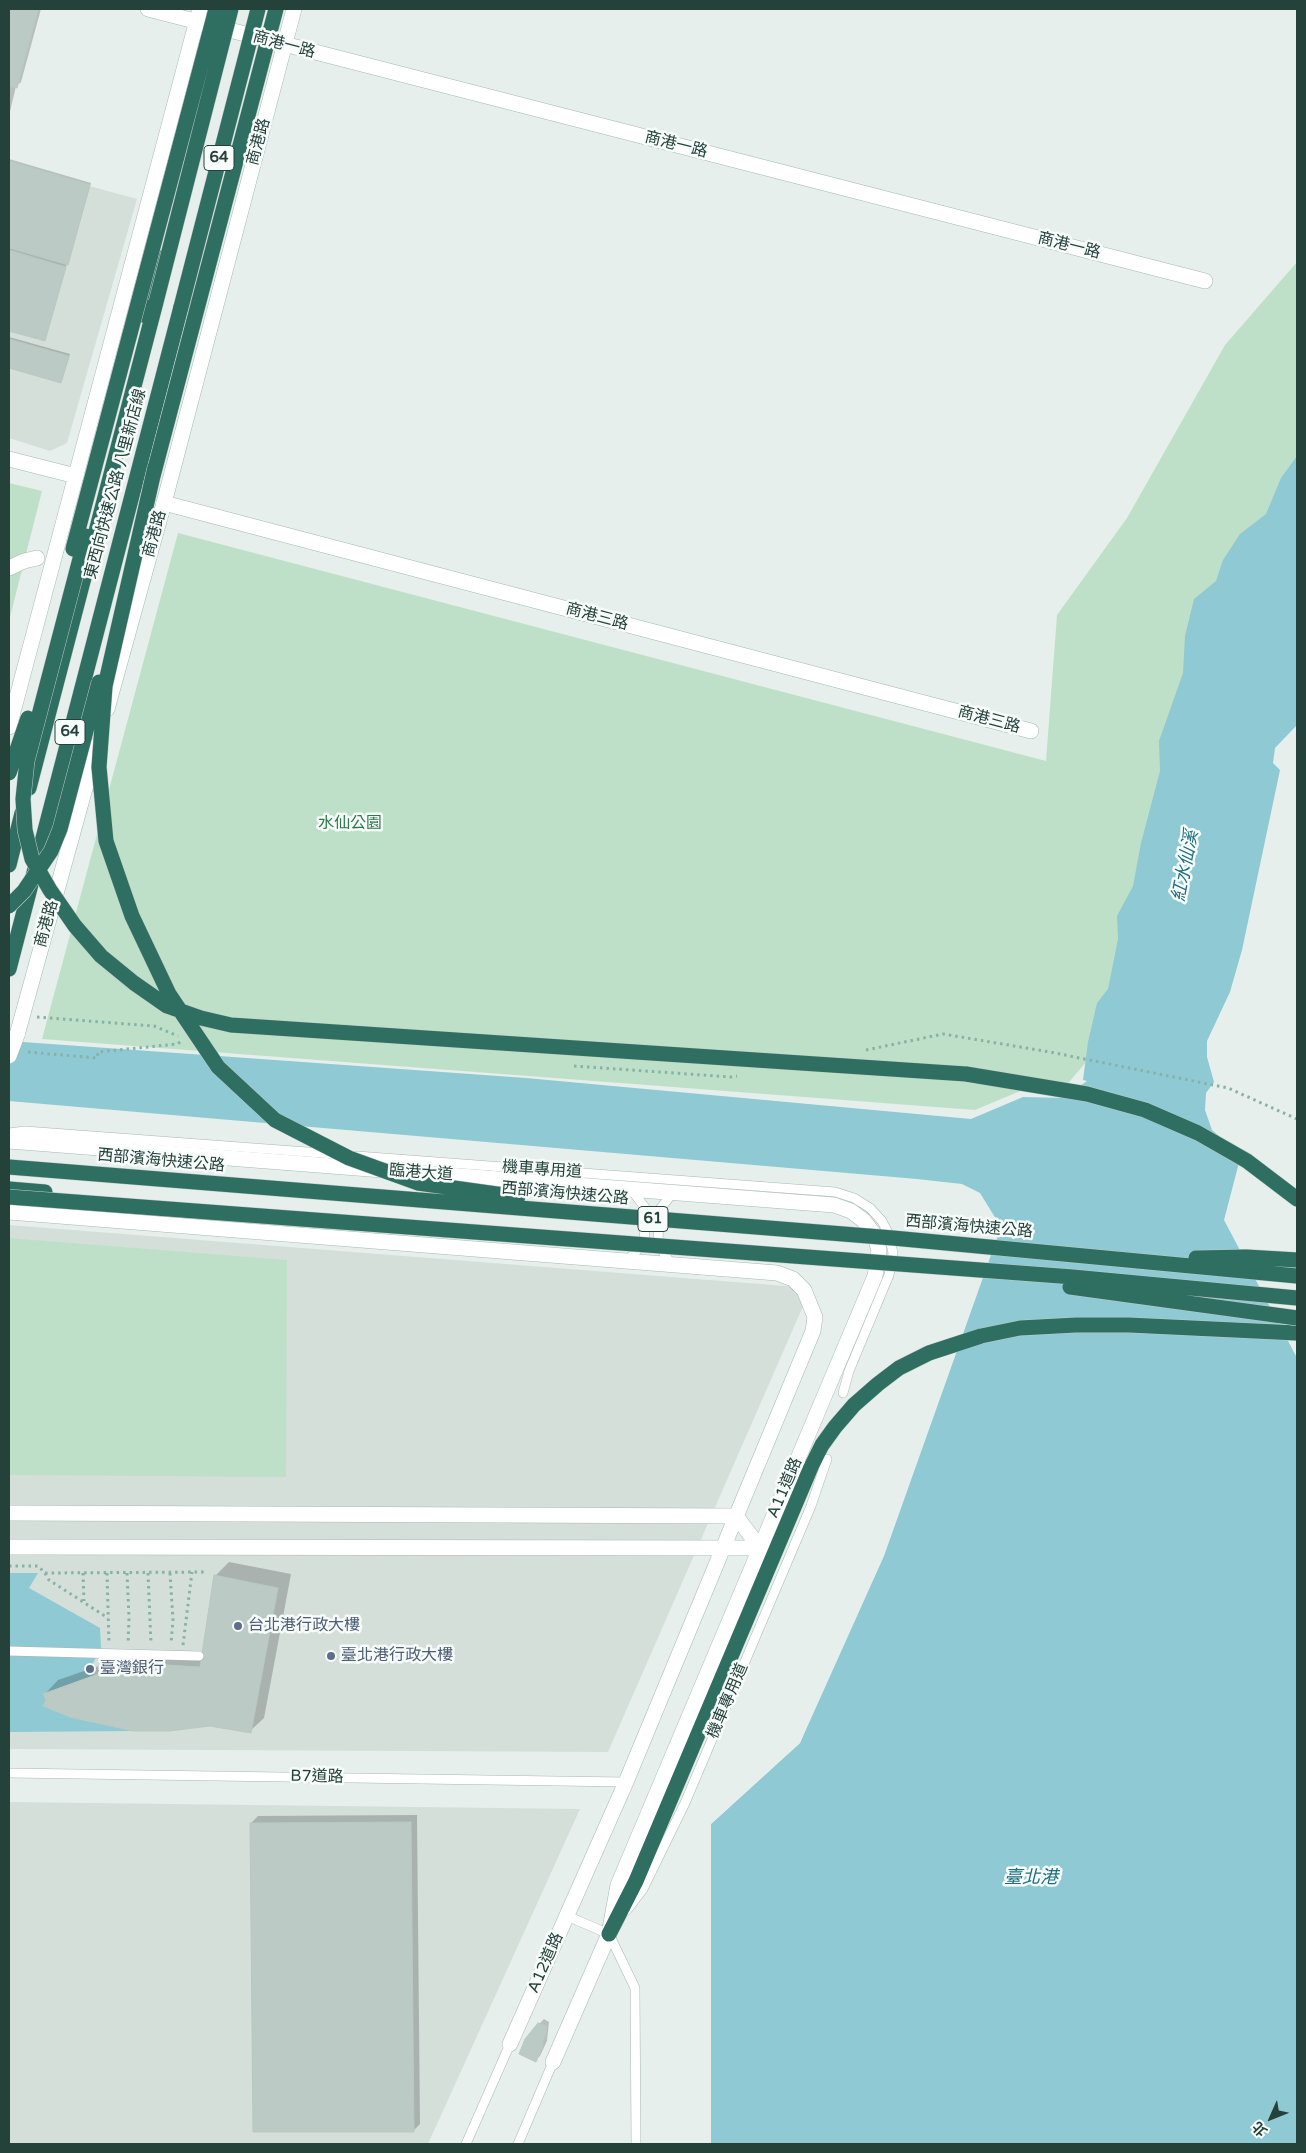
<!DOCTYPE html>
<meta charset="utf-8">
<style>
body{margin:0}
#map{position:relative;width:1306px;height:2153px;overflow:hidden;background:#e6efeb;font-family:"Varela Round","Noto Sans TC",sans-serif}
canvas{display:block}
.frame{position:absolute;inset:0;border:10px solid #24423a;pointer-events:none}
.north{position:absolute;left:1246px;top:2093px;width:50px;height:50px;-webkit-text-stroke:4px #f7fbf9;paint-order:stroke;rotate:226deg;font-size:14px;font-weight:700;line-height:20px;text-align:center;color:#24423a}
.north::after{content:'';display:block;margin:auto;width:18px;height:22px;background:#24423a;clip-path:polygon(50% 0,100% 100%,50% 72%,0 100%)}
</style>
<div id="map">
<canvas width="1306" height="2153"></canvas>
<div class="frame"></div>
<div class="north">北</div>
</div>
<script>
const ctx = document.querySelector('canvas').getContext('2d');
ctx.lineJoin = 'round';
function paint(path, color) { ctx.fillStyle = color; ctx.fill(path, 'evenodd'); }
const toPath = rows => new Path2D(rows.map(r => 'M' + r).join(''));
function trace(path, color, width, dash) { ctx.strokeStyle = color; ctx.lineWidth = width; ctx.lineCap = dash ? 'butt' : 'round'; ctx.setLineDash(dash || []); ctx.stroke(path); }
function drawText(font, color, halo, rows, align = 'center') {
  ctx.font = font + ' "Varela Round","Noto Sans TC",sans-serif'; ctx.lineWidth = 5; ctx.setLineDash([]); ctx.textBaseline = 'middle'; ctx.strokeStyle = halo; ctx.fillStyle = color; for (const [text, x, y, turn = 0] of rows) {
    ctx.save(); ctx.translate(x, y); ctx.rotate((+turn || 0) * Math.PI / 180); ctx.textAlign = isNaN(turn) ? turn : align; if (halo) ctx.strokeText(text, 0, 0); ctx.fillText(text, 0, 0); ctx.restore();
  }
}
paint(toPath([
 [9,164,137,199,67,443,50,451,9,438],
 [9,1225,811,1288,608,1752,9,1749],
 [9,1802,580,1809,428,2144,9,2144]
]), '#d4dfda');
paint(toPath([
 [1297,262,1297,476,1093,1054,1064,1088,1025,1089,975,1110,42,1039,178,533,1046,761,1057,615,1127,518,1225,345],
 [9,483,42,491,9,621],
 [9,1238,287,1260,286,1477,9,1475]
]), '#bfe0c8');
paint(toPath([
 [1297,456,1297,725,1275,748,1273,763,1280,770,1242,950,1230,992,1207,1041,1207,1057,1214,1082,1206,1093,1205,1110,1212,1130,1241,1155,1224,1220,1297,1358,1297,2144,711,2144,711,1824,800,1743,884,1556,1001,1227,980,1193,962,1184,917,1179,9,1101,9,1041,526,1078,971,1119,1023,1097,1063,1098,1087,1081,1083,1080,1088,1042,1097,1003,1108,989,1118,939,1117,916,1133,886,1141,843,1160,771,1159,741,1183,673,1185,636,1194,599,1216,581,1223,560,1240,534,1266,514,1281,478],
 [9,1573,38,1573,29,1588,100,1628,101,1648,92,1665,94,1676,44,1694,46,1700,43,1706,70,1717,133,1731,9,1732]
]), '#8ec9d4');
paint(toPath([
 [819,1696,800,1743,711,1824,713,1818,798,1742]
]), '#e6efeb');
paint(toPath([
 [9,9,41,9,21,82,16,86,9,116],
 [9,159,91,183,44,340,9,329],
 [9,337,70,354,62,380,61,382,9,367],
 [229,1562,291,1574,264,1718,250,1731,210,1725,133,1730,70,1716,47,1700,45,1694,58,1680,116,1660,182,1652,203,1653,215,1576],
 [417,1815,420,2124,414,2130,251,1823,258,1816],
 [544,2019,549,2022,547,2041,540,2056,535,2060,539,2024]
]), '#0003');
const building = toPath([
 [9,9,38,9,17,88,9,86,9,9],
 [9,161,90,185,68,265,9,248,9,161],
 [9,250,66,267,45,341,9,331,9,250],
 [9,339,69,356,61,383,9,368,9,339],
 [214,1575,278,1588,251,1733,210,1726,169,1731,133,1731,70,1717,43,1706,46,1700,43,1694,101,1673,167,1665,200,1667,214,1575],
 [411,1822,414,2132,253,2132,250,1823,411,1822],
 [538,2023,546,2026,546,2033,542,2042,543,2046,536,2062,519,2054,525,2039,538,2023]
]);
paint(building, '#bbcac4');
trace(building, '#b8c9c2', 1);
const lane = toPath([
 [9,1133,25,1131,334,1154],
 [357,1156,835,1192,854,1198,870,1208,882,1221,889,1235,893,1253,889,1275,849,1371,843,1393],
 [627,1261,644,1243,646,1209,631,1189],
 [671,1264,658,1244,659,1210,673,1193],
 [9,1651,199,1656],
 [9,1773,626,1782],
 [627,1910,643,1889,685,1803,811,1506,827,1459],
 [567,1916,609,1934,635,1988,636,2144],
 [466,2144,510,2044],
 [518,2144,553,2062]
]);
const street = toPath([
 [148,9,1205,281],
 [9,459,76,476],
 [164,503,1031,731],
 [9,568,24,561,37,558],
 [9,1141,834,1205,851,1211,863,1220,874,1234,879,1250,875,1276,618,1885,609,1934,553,2062],
 [9,1212,777,1273,793,1279,804,1290,815,1317,813,1331,626,1782,510,2044],
 [9,1513,736,1516,760,1548],
 [9,1547,760,1548]
]);
const secondary = toPath([
 [107,709,164,503,294,9],
 [9,727,200,9],
 [17,1035,97,745]
]);
const highway = toPath([
 [143,315,161,258],
 [29,788,156,302],
 [9,865,22,813],
 [9,969,181,307],
 [966,1074,1087,1094,1145,1110,1198,1133,1247,1161,1297,1199],
 [9,1189,45,1192],
 [609,1934,636,1881,811,1467,822,1445,835,1427,854,1405,878,1384,899,1368,929,1353,981,1336,1020,1328,1076,1325,1129,1325,1297,1333]
]);
trace(lane, '#a8b8b2', 10);
trace(street, '#a8b8b2', 16);
trace(secondary, '#a4bbb3', 16);
trace(highway, '#c2cac8', 16);
trace(toPath([
 [37,1017,154,1026,178,1036],
 [866,1050,943,1034,1050,1052,1228,1088,1297,1119],
 [28,1052,97,1058,98,1052,177,1044,182,1041],
 [574,1066,731,1077,737,1076],
 [9,1566,38,1566,45,1573,204,1572],
 [45,1573,49,1580,108,1618],
 [83,1573,84,1601],
 [107,1573,109,1643],
 [127,1573,129,1618,128,1644],
 [148,1573,151,1644],
 [170,1573,173,1620,171,1644],
 [183,1645,192,1572]
]), '#86b3a5', 3, [2.5, 4]);
trace(lane, '#fff', 9);
trace(street, '#fff', 15);
trace(secondary, '#fff', 15);
trace(highway, '#2f6f62', 15);
const secondaryBridge = toPath([
 [9,1056,17,1035]
]);
const highwayBridge = toPath([
 [156,302,231,9],
 [181,307,258,9],
 [155,467,105,686,99,767,106,841,132,916,169,994,218,1067,275,1120,349,1158,418,1183,518,1197],
 [153,476,276,9],
 [86,536,27,761,23,799,25,830,32,859,50,890,75,926,101,956,134,983,167,1006,201,1018,231,1025,966,1074],
 [73,549,216,9],
 [9,773,28,718],
 [9,906,24,891,51,851,60,829,99,682],
 [9,1167,893,1238,1297,1276],
 [9,1197,1073,1277,1297,1298],
 [1196,1258,1246,1257,1297,1260],
 [1070,1287,1297,1318]
]);
trace(secondaryBridge, '#a4bbb3', 16, []);
trace(highwayBridge, '#c2cac8', 16, []);
trace(secondaryBridge, '#fff', 15);
trace(highwayBridge, '#2f6f62', 15);
for (const [x, y, r, color] of [
 [238,1626,5,"#5c6f8a"],
 [331,1656,5,"#5c6f8a"],
 [90,1669,5,"#5c6f8a"]
]) { const dot = new Path2D(); dot.arc(x, y, r, 0, 2 * Math.PI); ctx.fillStyle = color; ctx.fill(dot); trace(dot, '#f7fbf9', 2); }
for (const [x, y, w] of [
 [219,158,30],
 [70,732,30],
 [653,1219,30]
]) { const box = new Path2D(); box.roundRect(x - w / 2, y - 12.5, w, 25, 4); ctx.fillStyle = '#f7fbf9'; ctx.fill(box); trace(box, '#24423a', 1); }
drawText('bold 15px', '#24423a', null, [
 ["64",219,158],
 ["64",70,732],
 ["61",653,1219]
]);
drawText('16px', '#24423a', '#f7fbf9', [
 ["商港一路",284,45,15],
 ["商港路",259,142,-75],
 ["商港一路",676,145,14],
 ["商港一路",1069,246,14],
 ["東西向快速公路 八里新店線",116,484,-75],
 ["商港路",155,534,-75],
 ["商港三路",597,617,15],
 ["商港三路",989,720,15],
 ["商港路",47,924,-75],
 ["西部濱海快速公路",161,1161,5],
 ["機車專用道",542,1170,4],
 ["臨港大道",421,1173,4],
 ["西部濱海快速公路",565,1194,5],
 ["西部濱海快速公路",969,1227,5],
 ["A11道路",785,1488,-67],
 ["機車專用道",728,1701,-67],
 ["B7道路",317,1777,1],
 ["A12道路",546,1963,-66]
]);
drawText('16px', '#2d7a4b', '#f7fbf9', [
 ["水仙公園",350,824]
]);
drawText('16px', '#4e5e75', '#f7fbf9', [
 ["台北港行政大樓",248,1626],
 ["臺北港行政大樓",341,1656],
 ["臺灣銀行",100,1669]
], 'left');
drawText('italic 18px', '#1c6f80', '#f7fbf9', [
 ["紅水仙溪",1186,866,-79],
 ["臺北港",1031,1878]
]);
</script>
